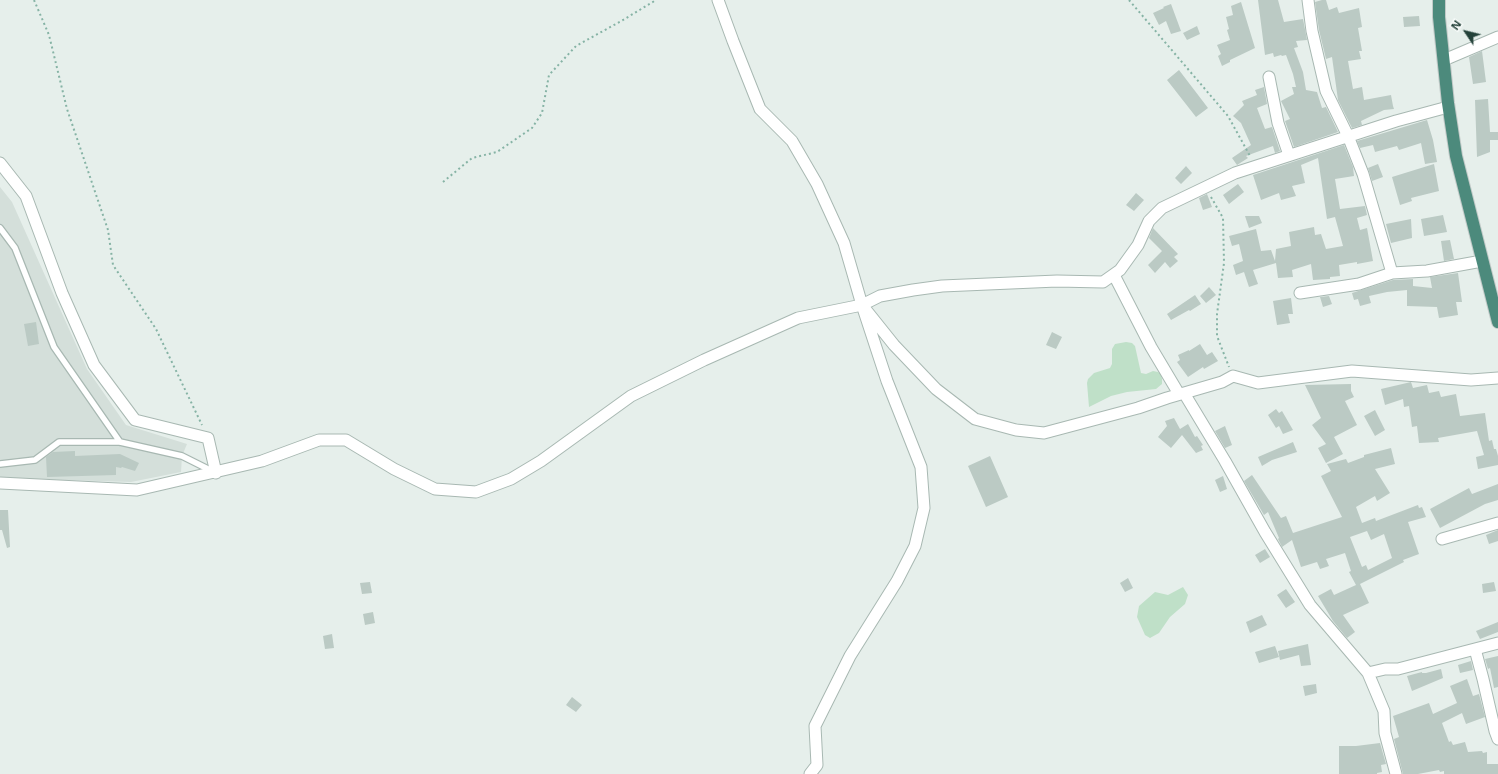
<!DOCTYPE html>
<style>
body{margin:0}
#map{position:relative;width:1498px;height:774px;overflow:hidden;background:#e6efeb;font-family:"Noto Sans",sans-serif}
canvas{display:block}
.north{position:absolute;left:1446px;top:12px;width:40px;height:40px;-webkit-text-stroke:3px #f7fbf9;paint-order:stroke;rotate:305deg;font-size:11px;font-weight:700;line-height:16px;text-align:center;color:#24423a}
.north::after{content:'';display:block;margin:auto;width:14px;height:18px;background:#24423a;clip-path:polygon(50% 0,100% 100%,50% 72%,0 100%)}
</style>
<div id="map">
<canvas width="1498" height="774"></canvas>
<div class="north">N</div>
</div>
<script>
const ctx = document.querySelector('canvas').getContext('2d');
ctx.lineJoin = 'round';
function paint(path, color) { ctx.fillStyle = color; ctx.fill(path, 'evenodd'); }
const toPath = rows => new Path2D(rows.map(r => 'M' + r).join(''));
function trace(path, color, width, dash) { ctx.strokeStyle = color; ctx.lineWidth = width; ctx.lineCap = dash ? 'butt' : 'round'; ctx.setLineDash(dash || []); ctx.stroke(path); }
paint(toPath([
 [0,187,12,202,87,369,126,425,187,444,182,456,181,472,131,482,0,478]
]), '#d4dfda');
paint(toPath([
 [1126,342,1132,343,1135,346,1141,373,1146,374,1153,371,1158,372,1161,374,1162,379,1162,384,1156,389,1127,392,1111,396,1089,407,1087,383,1088,379,1094,373,1110,368,1112,364,1112,349,1115,344],
 [1183,587,1188,595,1185,604,1170,617,1159,633,1150,638,1145,635,1137,617,1139,606,1155,592,1168,595]
]), '#bfe0c8');
paint(toPath([
 [1258,0,1278,0,1284,22,1303,19,1307,40,1296,41,1298,47,1294,48,1303,72,1306,90,1317,92,1322,108,1326,107,1338,132,1294,147,1285,121,1290,119,1281,101,1294,94,1292,87,1296,87,1293,74,1286,55,1282,56,1281,55,1274,57,1273,53,1265,55],
 [1322,0,1326,0,1329,10,1337,7,1339,13,1359,8,1362,27,1358,28,1362,51,1359,51,1361,59,1348,61,1353,89,1362,87,1364,100,1391,95,1393,106,1394,109,1384,110,1361,121,1362,125,1352,128,1338,100,1332,57,1326,59,1319,30,1315,2],
 [1241,2,1255,48,1230,60,1230,62,1222,66,1218,56,1221,54,1217,45,1230,40,1227,30,1229,29,1226,17,1233,15,1231,6],
 [1171,4,1181,31,1171,34,1166,21,1159,25,1153,13,1164,8,1163,7],
 [1419,16,1420,26,1404,27,1403,17],
 [1197,26,1200,34,1187,40,1183,33],
 [1482,51,1486,82,1473,84,1469,57],
 [1179,70,1208,108,1196,117,1167,80],
 [1264,87,1267,104,1257,108,1265,129,1272,127,1280,151,1275,153,1273,146,1246,156,1248,158,1237,165,1232,158,1251,145,1241,123,1233,116,1244,105,1242,101,1257,95,1255,90],
 [1488,99,1490,132,1498,132,1498,140,1490,140,1490,152,1477,157,1475,100],
 [1427,120,1433,140,1437,162,1425,164,1421,143,1399,150,1397,146,1375,152,1373,145,1360,148,1357,141],
 [1344,145,1353,167,1354,176,1335,179,1340,209,1365,206,1367,215,1357,218,1360,230,1367,228,1373,261,1357,264,1357,262,1339,265,1340,276,1330,277,1330,279,1313,280,1311,264,1292,270,1293,277,1278,278,1276,263,1253,270,1258,284,1249,287,1244,272,1236,275,1233,265,1243,261,1239,244,1232,246,1229,236,1256,229,1261,251,1271,250,1275,261,1276,249,1291,246,1289,232,1314,227,1315,235,1321,234,1326,249,1343,246,1335,217,1327,219,1318,158,1301,165,1305,183,1292,186,1296,196,1281,200,1279,193,1261,200,1253,175],
 [1378,164,1383,177,1372,181,1368,168],
 [1434,164,1439,191,1411,198,1412,201,1400,205,1392,177],
 [1186,166,1192,173,1181,184,1175,178],
 [1238,184,1244,192,1229,204,1223,195],
 [1136,193,1144,200,1134,211,1126,205],
 [1207,194,1212,207,1203,210,1199,198],
 [1443,215,1447,232,1424,236,1421,219],
 [1245,216,1259,216,1262,223,1249,228],
 [1411,219,1412,238,1391,243,1386,224],
 [1153,228,1178,254,1174,257,1178,261,1170,268,1165,262,1155,273,1148,265,1162,251,1149,238],
 [1450,240,1454,259,1444,261,1441,241],
 [1458,273,1462,302,1456,302,1458,315,1439,318,1437,307,1407,306,1407,290,1387,292,1369,296,1371,303,1360,306,1358,299,1354,300,1352,293,1393,280,1413,279,1413,286,1432,288,1430,277],
 [1209,287,1216,295,1206,303,1200,296],
 [1195,295,1201,304,1190,311,1189,310,1171,320,1167,314],
 [1329,296,1332,304,1323,307,1320,297],
 [1291,298,1293,314,1288,314,1290,323,1277,325,1273,301],
 [36,322,39,344,28,346,24,324],
 [1052,332,1062,337,1056,349,1046,345],
 [1200,344,1207,355,1212,352,1218,361,1204,369,1203,367,1188,377,1177,362,1180,360,1178,355,1189,350,1189,351],
 [1411,382,1413,388,1427,385,1429,393,1439,391,1441,397,1456,394,1460,416,1485,413,1489,441,1492,440,1494,449,1496,449,1498,456,1498,465,1478,469,1476,457,1484,455,1477,431,1438,438,1439,442,1419,443,1417,426,1412,427,1409,406,1404,407,1403,399,1385,405,1381,389],
 [1351,384,1351,391,1354,397,1345,401,1357,425,1334,437,1343,454,1326,463,1318,448,1326,444,1312,425,1321,418,1305,385],
 [1276,409,1279,413,1282,411,1293,430,1283,434,1279,426,1276,428,1268,415],
 [1375,410,1385,430,1375,436,1364,416],
 [1174,418,1180,429,1188,424,1195,437,1197,436,1203,445,1201,446,1203,450,1196,453,1182,435,1171,448,1158,437,1167,426,1165,421],
 [1225,426,1232,445,1225,448,1215,431],
 [1293,442,1297,452,1272,460,1262,466,1258,457],
 [1391,448,1395,464,1375,469,1390,493,1377,501,1375,496,1356,507,1362,523,1375,518,1376,521,1418,505,1419,508,1422,507,1426,517,1408,522,1419,554,1403,560,1404,562,1360,584,1369,603,1343,615,1355,632,1347,638,1333,621,1318,596,1331,589,1334,595,1356,585,1349,572,1351,571,1345,553,1326,559,1329,566,1320,569,1317,562,1301,567,1292,540,1282,547,1278,539,1279,538,1268,512,1264,515,1244,481,1252,475,1281,518,1286,516,1293,533,1342,517,1321,476,1331,471,1327,464,1346,459,1348,463,1364,457,1364,455],
 [1367,531,1371,540,1384,534,1392,558,1368,570,1366,565,1362,567,1350,537],
 [75,451,75,456,120,454,139,463,135,471,122,467,121,468,116,467,116,475,47,477,46,457,53,452],
 [990,456,1008,497,986,507,968,466],
 [1223,476,1227,489,1220,492,1215,480],
 [1498,484,1498,500,1485,504,1440,528,1430,509,1469,488,1472,494],
 [0,510,8,510,10,547,7,548,2,530,0,530],
 [1498,530,1498,541,1489,544,1486,535],
 [1265,549,1270,557,1260,563,1255,555],
 [1128,578,1133,588,1125,592,1120,583],
 [370,582,372,593,362,594,360,583],
 [1494,582,1496,591,1483,593,1482,584],
 [1286,589,1295,602,1286,608,1277,595],
 [373,612,375,623,365,625,363,614],
 [1262,615,1267,625,1250,633,1246,622],
 [1498,622,1498,632,1480,639,1476,631],
 [332,634,334,648,325,649,323,636],
 [1308,644,1311,665,1301,666,1299,655,1280,660,1278,651],
 [1275,646,1279,657,1259,663,1255,652],
 [1498,656,1498,687,1494,688,1490,668,1488,669,1485,659],
 [1471,661,1473,670,1460,673,1458,665],
 [1441,669,1443,678,1412,691,1407,676,1422,672,1422,673,1426,673],
 [1467,679,1473,696,1479,694,1485,717,1466,724,1462,713,1442,723,1449,742,1451,741,1453,745,1465,742,1468,752,1482,751,1483,753,1487,752,1487,764,1498,764,1498,774,1444,774,1444,771,1440,772,1439,770,1418,774,1403,774,1394,739,1399,737,1393,716,1429,703,1433,714,1457,703,1450,686],
 [1316,684,1317,693,1305,696,1303,686],
 [572,697,582,705,576,712,566,705],
 [1380,743,1386,764,1381,765,1382,772,1377,773,1377,774,1339,774,1339,746,1356,746]
]), '#bbcac4');
const service = toPath([
 [0,228,15,248,54,347,120,442],
 [0,464,35,460,59,442,120,442,182,456,212,471]
]);
const minor = toPath([
 [718,0,733,41,760,109,792,141,817,184,844,243,862,305,887,381,921,467,924,508,915,546,897,581,850,656,815,726,817,765,810,774],
 [1308,0,1312,31,1326,91,1348,136,1363,174,1392,273],
 [1444,60,1498,37],
 [1269,77,1278,123,1289,155],
 [0,163,26,196,62,293,94,365,135,420,208,438,216,473],
 [1114,275,1151,347,1179,394],
 [1300,293,1359,284,1392,273,1427,271,1482,261],
 [862,305,880,296,913,290,942,286,1057,281,1103,282,1120,270,1138,245,1149,221,1162,208,1235,173,1396,121,1448,107],
 [1184,393,1225,461,1265,532,1310,605,1368,673,1384,711,1385,733,1396,774],
 [0,483,137,490,262,461,319,440,346,440,394,469,435,489,476,492,511,479,541,461,631,396,704,360,798,318,862,305,894,345,936,389,975,419,1016,430,1044,433,1138,408,1167,398,1222,382,1233,376,1258,383,1352,371,1471,380,1498,378],
 [1442,539,1498,523],
 [1475,649,1483,679,1495,731,1498,739],
 [1368,673,1385,669,1398,669,1498,643]
]);
const trunk = toPath([
 [1439,0,1439,17,1448,103,1456,156,1498,322]
]);
trace(service, '#a8b8b2', 8);
trace(minor, '#a8b8b2', 13);
trace(trunk, '#c2cac8', 14);
trace(toPath([
 [34,0,49,35,67,109,108,230,113,265,156,329,202,425],
 [1129,0,1228,116,1250,156],
 [443,182,472,158,497,152,532,128,542,113,549,75,576,46,623,20,656,0],
 [1211,197,1223,218,1224,263,1217,314,1217,336,1229,367]
]), '#86b3a5', 2, [2, 3]);
trace(service, '#fff', 5.5);
trace(minor, '#fff', 11);
trace(trunk, '#4c8a7c', 12);
</script>
